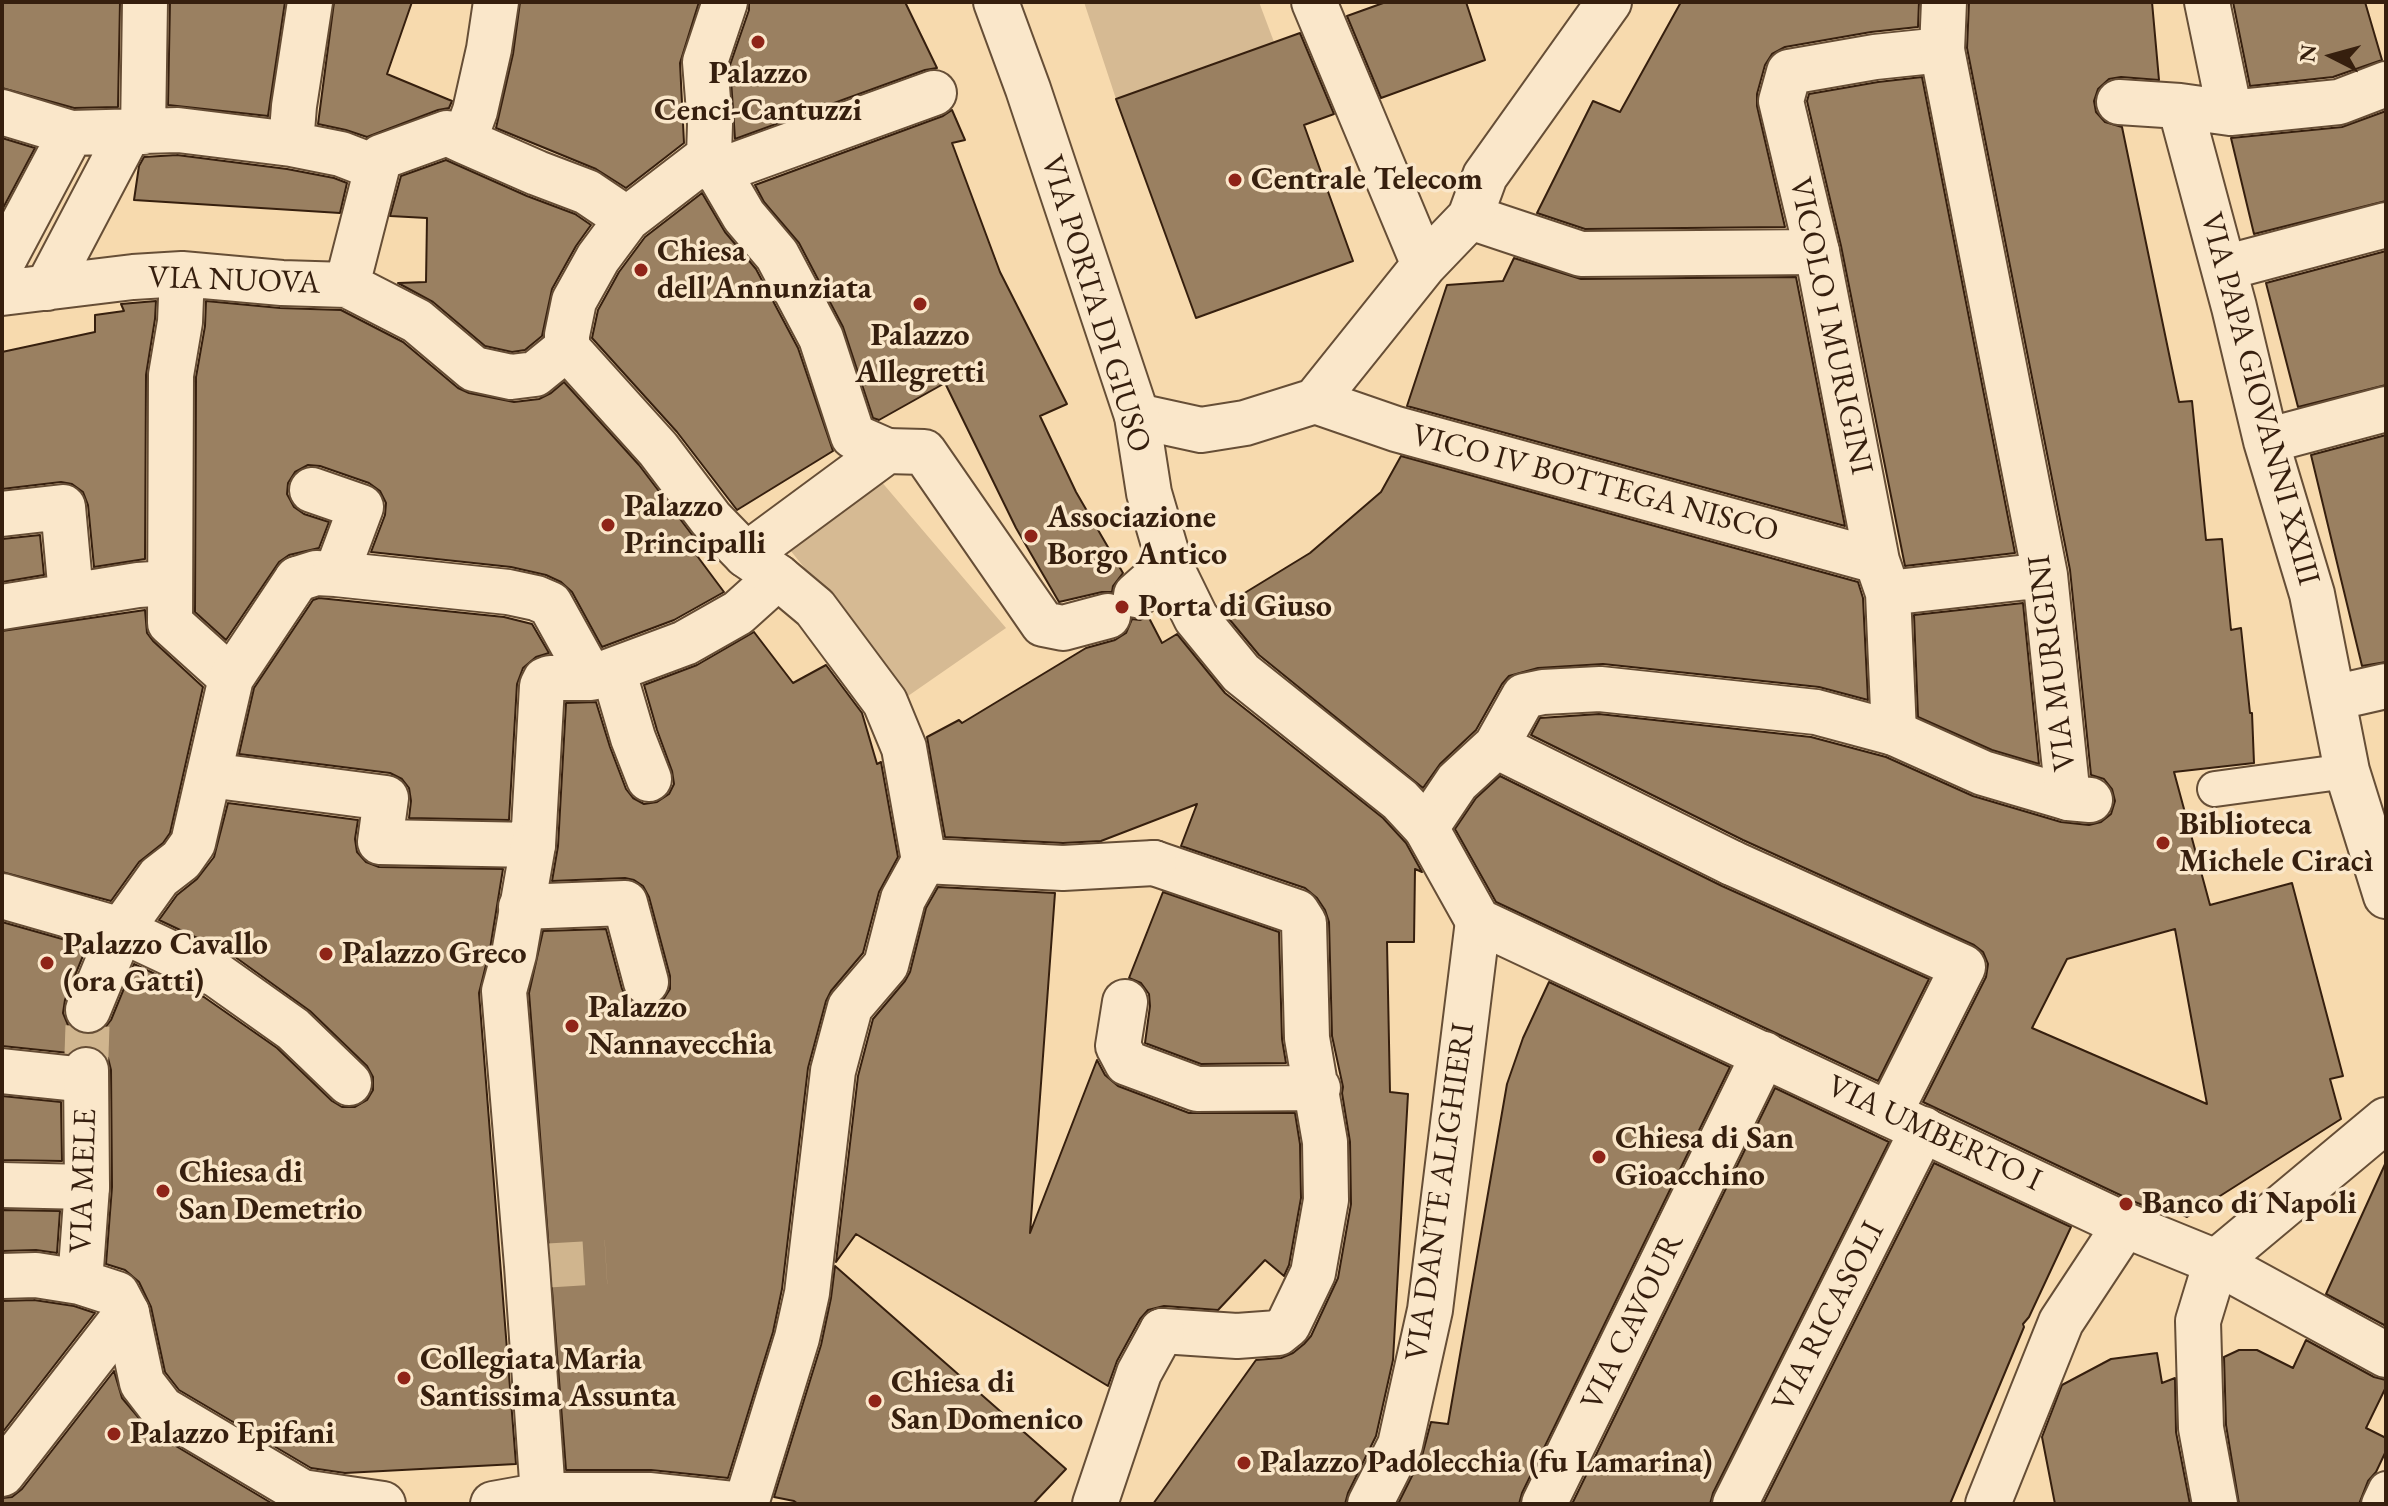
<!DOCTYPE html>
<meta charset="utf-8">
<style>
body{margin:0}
#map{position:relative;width:2388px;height:1506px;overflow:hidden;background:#f7daae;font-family:"EB Garamond",serif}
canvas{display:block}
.frame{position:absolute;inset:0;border:4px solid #361f0e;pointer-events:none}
.north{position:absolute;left:2292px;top:16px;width:80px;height:80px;-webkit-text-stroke:6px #fae7ca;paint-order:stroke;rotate:276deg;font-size:22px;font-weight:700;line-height:32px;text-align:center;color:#361f0e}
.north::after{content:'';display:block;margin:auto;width:28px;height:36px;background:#361f0e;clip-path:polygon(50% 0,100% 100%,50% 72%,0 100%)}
</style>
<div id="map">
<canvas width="2388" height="1506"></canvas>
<div class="frame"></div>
<div class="north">N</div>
</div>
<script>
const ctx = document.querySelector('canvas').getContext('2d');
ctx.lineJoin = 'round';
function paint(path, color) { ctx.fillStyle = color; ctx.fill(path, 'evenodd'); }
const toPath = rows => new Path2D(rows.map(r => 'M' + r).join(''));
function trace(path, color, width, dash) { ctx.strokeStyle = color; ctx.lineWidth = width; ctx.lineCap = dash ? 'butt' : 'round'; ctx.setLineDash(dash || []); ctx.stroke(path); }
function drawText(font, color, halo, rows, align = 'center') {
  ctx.font = font + ' "EB Garamond",serif'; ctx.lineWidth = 7; ctx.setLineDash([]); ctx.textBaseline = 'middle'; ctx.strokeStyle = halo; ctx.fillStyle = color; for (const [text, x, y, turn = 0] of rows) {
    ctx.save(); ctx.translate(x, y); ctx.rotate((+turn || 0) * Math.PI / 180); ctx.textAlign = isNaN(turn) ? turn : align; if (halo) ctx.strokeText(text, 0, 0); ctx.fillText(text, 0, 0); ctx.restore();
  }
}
paint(toPath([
 [1084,2,1259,2,1274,42,1116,99],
 [880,480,1006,628,908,696,786,545]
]), '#d6ba93');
const building = toPath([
 [2,2,120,2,118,107,74,108,2,88,2,2],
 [170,2,285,2,268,116,168,105,170,2],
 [334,2,412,2,387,74,452,101,449,108,438,110,367,137,346,130,318,124,334,2],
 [520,2,699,2,680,63,684,143,626,188,596,169,496,128,513,54,520,2],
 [749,2,905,2,937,68,925,70,735,139,730,65,749,10,749,2],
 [1386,2,1466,2,1485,60,1381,98,1347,16,1386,2],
 [1681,2,1919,2,1918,27,1871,32,1785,47,1772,54,1765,65,1757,94,1757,106,1785,227,1585,229,1537,213,1593,101,1620,112,1681,2],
 [1969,2,2152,2,2159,80,2121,77,2109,79,2098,89,2094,101,2096,112,2105,122,2122,127,2179,402,2192,401,2206,540,2222,539,2231,630,2241,628,2250,713,2252,713,2254,763,2174,772,2210,905,2292,883,2343,1076,2330,1079,2341,1119,2187,1217,2163,1205,2160,1212,2135,1202,1923,1102,1986,977,1988,964,1983,952,1974,945,1743,840,1531,735,1540,718,1599,714,1811,737,1886,757,1973,796,2061,822,2089,825,2101,822,2111,814,2115,801,2112,789,2104,779,2091,775,2070,570,1967,48,1969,2],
 [2175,929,2207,1104,2032,1028,2067,959,2175,929],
 [2233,2,2365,2,2382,60,2333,77,2250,86,2233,2],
 [1300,33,1334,114,1304,125,1353,261,1196,318,1116,99,1300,33],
 [1922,77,2015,553,1905,566,1841,246,1807,101,1809,94,1878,82,1922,77],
 [952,110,965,140,952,143,1000,272,1067,404,1040,416,1076,492,1123,573,1113,586,1112,592,1102,592,1059,602,1016,528,945,383,879,420,873,418,843,327,799,243,764,202,755,185,943,116,952,110],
 [2386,111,2386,201,2254,234,2231,138,2342,127,2386,111],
 [2,138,35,148,2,210,2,138],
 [177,155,287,169,334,178,347,183,340,213,134,200,139,166,144,157,177,155],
 [446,160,527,196,575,214,591,225,576,246,552,289,542,336,525,350,512,352,485,346,433,302,398,283,426,282,427,218,390,216,401,176,446,160],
 [702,193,725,232,756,269,798,348,833,451,737,510,677,432,592,338,598,310,619,272,645,237,702,193],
 [2386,251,2386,385,2298,407,2266,283,2386,251],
 [1514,258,1581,279,1796,277,1845,526,1407,406,1447,285,1503,281,1514,258],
 [156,301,155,319,146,375,145,559,94,567,88,505,83,492,72,484,61,482,2,489,2,352,95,332,95,315,124,311,121,304,156,301],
 [206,301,280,308,341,310,403,342,458,388,469,393,514,402,539,399,551,393,564,382,639,465,693,536,686,541,724,592,674,620,602,647,572,592,561,582,546,575,511,567,371,552,385,515,386,503,380,491,369,483,320,466,308,465,295,472,288,483,287,494,294,507,304,514,329,522,319,548,289,555,279,562,226,640,195,612,196,377,205,326,206,301],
 [2386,435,2386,662,2362,666,2311,455,2386,435],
 [1401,456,1858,582,1863,598,1868,700,1819,687,1603,664,1538,668,1509,676,1502,684,1476,730,1440,764,1423,788,1259,655,1220,608,1310,553,1381,492,1401,456],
 [40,535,44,575,2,582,2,539,40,535],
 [319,598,504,617,532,624,549,653,536,657,523,668,517,684,509,820,409,818,411,801,409,788,402,779,390,773,239,754,254,688,313,600,319,598],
 [2023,603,2039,764,1992,750,1918,717,1914,615,2023,603],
 [145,610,147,633,153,641,203,687,170,833,163,843,139,862,111,901,2,872,2,631,145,610],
 [1148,616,1162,643,1177,634,1225,693,1383,818,1406,843,1422,872,1415,869,1414,942,1387,942,1390,1092,1408,1094,1393,1360,1376,1436,1348,1493,1345,1504,1153,1504,1256,1360,1281,1358,1293,1353,1304,1344,1311,1336,1338,1278,1351,1204,1350,1142,1342,1093,1343,1087,1332,1036,1329,922,1325,910,1317,898,1305,888,1181,846,1197,804,1101,841,1063,843,945,837,927,737,959,720,962,723,1086,648,1115,640,1126,633,1132,619,1140,620,1148,616],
 [754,632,793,683,826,665,862,713,877,764,881,762,898,857,879,892,863,953,831,991,826,1001,808,1068,782,1289,773,1332,728,1478,651,1470,566,1470,529,993,543,931,606,929,622,989,629,1000,639,1006,652,1006,663,1000,670,989,670,976,649,897,643,886,634,880,625,878,552,881,558,846,566,703,596,702,610,747,626,789,633,798,644,804,657,802,669,794,674,784,672,771,657,730,644,685,697,665,754,632],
 [1500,776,1722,886,1929,979,1878,1081,1496,902,1455,829,1476,798,1500,776],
 [228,803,358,820,355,839,357,852,366,862,379,867,503,869,490,949,479,993,516,1464,345,1473,311,1468,179,1390,165,1372,151,1307,139,1282,125,1270,106,1264,112,1187,111,1070,108,1058,99,1049,87,1045,74,1048,69,1053,2,1046,2,922,87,946,65,1000,63,1013,68,1025,78,1033,92,1035,104,1029,111,1020,134,964,204,997,277,1048,332,1101,342,1107,355,1107,367,1100,373,1090,373,1077,367,1066,310,1011,231,954,159,920,177,895,197,879,214,857,228,803],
 [938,887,1055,893,1030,1233,1097,1060,1105,1075,1118,1086,1189,1113,1295,1113,1300,1144,1301,1198,1289,1265,1284,1276,1265,1260,1218,1310,1164,1306,1148,1310,1140,1319,1117,1361,1108,1386,856,1234,836,1262,858,1076,873,1019,905,981,910,972,926,908,938,887],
 [1163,892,1279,932,1282,1039,1286,1063,1201,1064,1145,1043,1150,1006,1149,994,1141,983,1129,978,1163,892],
 [1549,982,1730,1067,1522,1493,1519,1504,1398,1504,1422,1456,1431,1422,1448,1424,1507,1084,1523,1038,1549,982],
 [1775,1088,1889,1142,1713,1493,1710,1504,1572,1504,1775,1088],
 [2,1096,61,1102,62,1161,2,1160,2,1096],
 [2386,1162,2386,1326,2326,1294,2386,1162],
 [1934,1163,2071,1227,2029,1317,2023,1324,2024,1327,1950,1504,1763,1504,1934,1163],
 [2,1210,60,1211,57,1253,36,1250,2,1251,2,1210],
 [835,1266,1066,1469,1033,1504,798,1504,794,1501,774,1497,821,1345,831,1298,835,1266],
 [34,1300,74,1306,95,1313,2,1433,2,1301,34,1300],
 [2306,1340,2374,1377,2386,1380,2386,1387,2366,1428,2386,1438,2386,1451,2376,1472,2368,1481,2359,1504,2239,1504,2226,1425,2224,1357,2239,1350,2257,1350,2293,1368,2306,1340],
 [2157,1353,2162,1383,2175,1378,2176,1432,2190,1504,2055,1504,2042,1437,2062,1385,2111,1359,2157,1353],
 [114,1371,122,1398,149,1430,273,1504,2,1504,2,1498,12,1497,22,1489,114,1371]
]);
paint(building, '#9a8061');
trace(building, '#361f0e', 2);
trace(toPath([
 [540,1266,606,1262]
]), '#d0b58e', 44, [44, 22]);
trace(toPath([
 [86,1070,88,1010]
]), '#d0b58e', 44, [44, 22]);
const service = toPath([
 [2215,789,2347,771],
 [2379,1504,2386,1489]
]);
const pedestrian = toPath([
 [725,2,705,62,710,124,709,156,744,216,777,255,821,338,853,436,887,451],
 [2,112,71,133,178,130,291,144,341,154,377,168,381,157,447,133,464,141,475,111,489,49,496,2],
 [143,132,145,2],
 [464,141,537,173,587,192,627,219,598,258,574,301,567,335,567,348],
 [291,144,294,106,310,2],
 [716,172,934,93],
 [1470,217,1581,254,1817,252,1781,101,1789,72,1875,57,1942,50,1944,2],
 [627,219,709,156],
 [2,263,71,133],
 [182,274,180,322,171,375,170,623,231,678],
 [347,285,417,321,474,369,511,377,535,374,567,348],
 [47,288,129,132],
 [2,293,133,277,182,274,282,283,347,285,377,168],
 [567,348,658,449,711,519,746,555],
 [312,490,361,507,336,574],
 [2,514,63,507,71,595],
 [297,579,316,573,336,574,508,592,536,598,550,604,591,678],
 [2,607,138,585,169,583],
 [613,670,633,738,649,779],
 [1496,746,1732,863],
 [209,775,386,798,380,842,533,845,542,686,545,680,550,678,591,678,685,643,738,613,778,577],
 [1426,828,1457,782,1496,746,1524,696,1543,692,1600,689,1816,712,1894,733,1983,773,2068,798,2090,800],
 [1154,863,1297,912,1304,923,1307,1038,1325,1142,1326,1200,1313,1273,1288,1325,1278,1333,1237,1336,1162,1331],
 [2,896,121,930,217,975,293,1029,349,1083],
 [521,907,625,903,646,982],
 [1125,1002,1118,1046,1127,1063,1197,1089,1318,1088],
 [2,1071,86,1080],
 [2,1185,87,1187],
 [2,1474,127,1313],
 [746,1504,797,1338,807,1293,833,1071,850,1007,886,965,903,899,924,861]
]);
const minor = toPath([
 [1314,2,1424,265],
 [2207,2,2230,113],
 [1942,50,2045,575,2068,798],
 [2386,84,2339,102,2230,113,2180,106,2234,307,2266,441,2312,594,2347,771,2386,896],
 [2119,102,2180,106],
 [1817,252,1877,561,1888,593,1894,733],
 [2224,268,2386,225],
 [1315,401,1396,429,1877,561],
 [1137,416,1201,430,1245,423,1315,401,1424,265,1470,217,1485,176,1609,2],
 [2266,441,2386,409],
 [1888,593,2045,575],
 [1136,595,1170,565],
 [1108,616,1063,628,1043,624,924,452,887,451,746,555,778,577,815,608,885,702,904,748,924,861,1063,868,1154,863],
 [2333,698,2386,686],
 [533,845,514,954,504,991,527,1266,543,1495],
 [1732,863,1963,967,1889,1114],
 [88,1010,121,930,159,877,181,860,193,843,231,678,297,579],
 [2,1276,36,1275,80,1282,117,1294,127,1313,142,1383,162,1409,302,1492,383,1504],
 [80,1282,87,1187,86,1070],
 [493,1504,543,1495,651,1495,735,1504],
 [1095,1504,1139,1373,1162,1331],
 [1370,1504,1400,1445,1430,1310,1478,921],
 [1544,1504,1764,1054],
 [1735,1504,1923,1129],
 [1988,1504,2061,1322,2125,1225],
 [2215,1504,2201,1428,2198,1321,2216,1262,2386,1120]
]);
const tertiary = toPath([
 [996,2,1028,89,1137,416,1149,493,1170,565,1196,618,1241,673,1400,800,1426,828,1478,921,2125,1225,2216,1262,2386,1355]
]);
trace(service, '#664e36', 38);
trace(pedestrian, '#664e36', 48);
trace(minor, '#664e36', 48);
trace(tertiary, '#664e36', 48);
trace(service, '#fae7ca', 34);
trace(pedestrian, '#fae7ca', 44);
trace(minor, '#fae7ca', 44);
trace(tertiary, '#fae7ca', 44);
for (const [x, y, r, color] of [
 [758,42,8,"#8f2418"],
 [1235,180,8,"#8f2418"],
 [641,270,8,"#8f2418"],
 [920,304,8,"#8f2418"],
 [608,525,8,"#8f2418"],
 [1031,536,8,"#8f2418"],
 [1122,607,8,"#8f2418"],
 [2163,843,8,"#8f2418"],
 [326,954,8,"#8f2418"],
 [47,963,8,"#8f2418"],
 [572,1026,8,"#8f2418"],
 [1599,1157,8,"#8f2418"],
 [163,1191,8,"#8f2418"],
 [2126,1204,8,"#8f2418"],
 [404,1378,8,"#8f2418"],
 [875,1401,8,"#8f2418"],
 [114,1434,8,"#8f2418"],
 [1244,1463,8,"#8f2418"]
]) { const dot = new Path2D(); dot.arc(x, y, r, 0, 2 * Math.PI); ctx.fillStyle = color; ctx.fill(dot); trace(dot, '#fae7ca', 3); }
drawText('bold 32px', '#361f0e', '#fae7ca', [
 ["Palazzo",758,74,"center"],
 ["Cenci-Cantuzzi",758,111,"center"],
 ["Centrale Telecom",1251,180],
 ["Chiesa",657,252],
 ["dell'Annunziata",657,289],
 ["Palazzo",920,336,"center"],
 ["Allegretti",920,373,"center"],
 ["Palazzo",624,507],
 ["Principalli",624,544],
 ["Associazione",1047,518],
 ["Borgo Antico",1047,555],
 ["Porta di Giuso",1138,607],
 ["Biblioteca",2179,825],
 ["Michele Ciracì",2179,862],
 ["Palazzo Cavallo",63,945],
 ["(ora Gatti)",63,982],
 ["Palazzo Greco",342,954],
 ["Palazzo",588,1008],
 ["Nannavecchia",588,1045],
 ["Chiesa di San",1615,1139],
 ["Gioacchino",1615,1176],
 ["Chiesa di",179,1173],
 ["San Demetrio",179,1210],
 ["Banco di Napoli",2142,1204],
 ["Collegiata Maria",420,1360],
 ["Santissima Assunta",420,1397],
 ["Chiesa di",891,1383],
 ["San Domenico",891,1420],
 ["Palazzo Epifani",130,1434],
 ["Palazzo Padolecchia (fu Lamarina)",1260,1463]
], 'left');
drawText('32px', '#361f0e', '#fae7ca', [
 ["VIA NUOVA",234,281,2],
 ["VIA PORTA DI GIUSO",1095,304,73],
 ["VICOLO I MURIGINI",1830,326,78],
 ["VIA PAPA GIOVANNI XXIII",2259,399,75],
 ["VICO IV BOTTEGA NISCO",1595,484,15],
 ["VIA MURIGINI",2053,663,-97],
 ["VIA UMBERTO I",1934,1134,25],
 ["VIA MELE",84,1181,-88],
 ["VIA DANTE ALIGHIERI",1441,1192,-82],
 ["VIA RICASOLI",1829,1317,-63],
 ["VIA CAVOUR",1633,1322,-64]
]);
</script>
